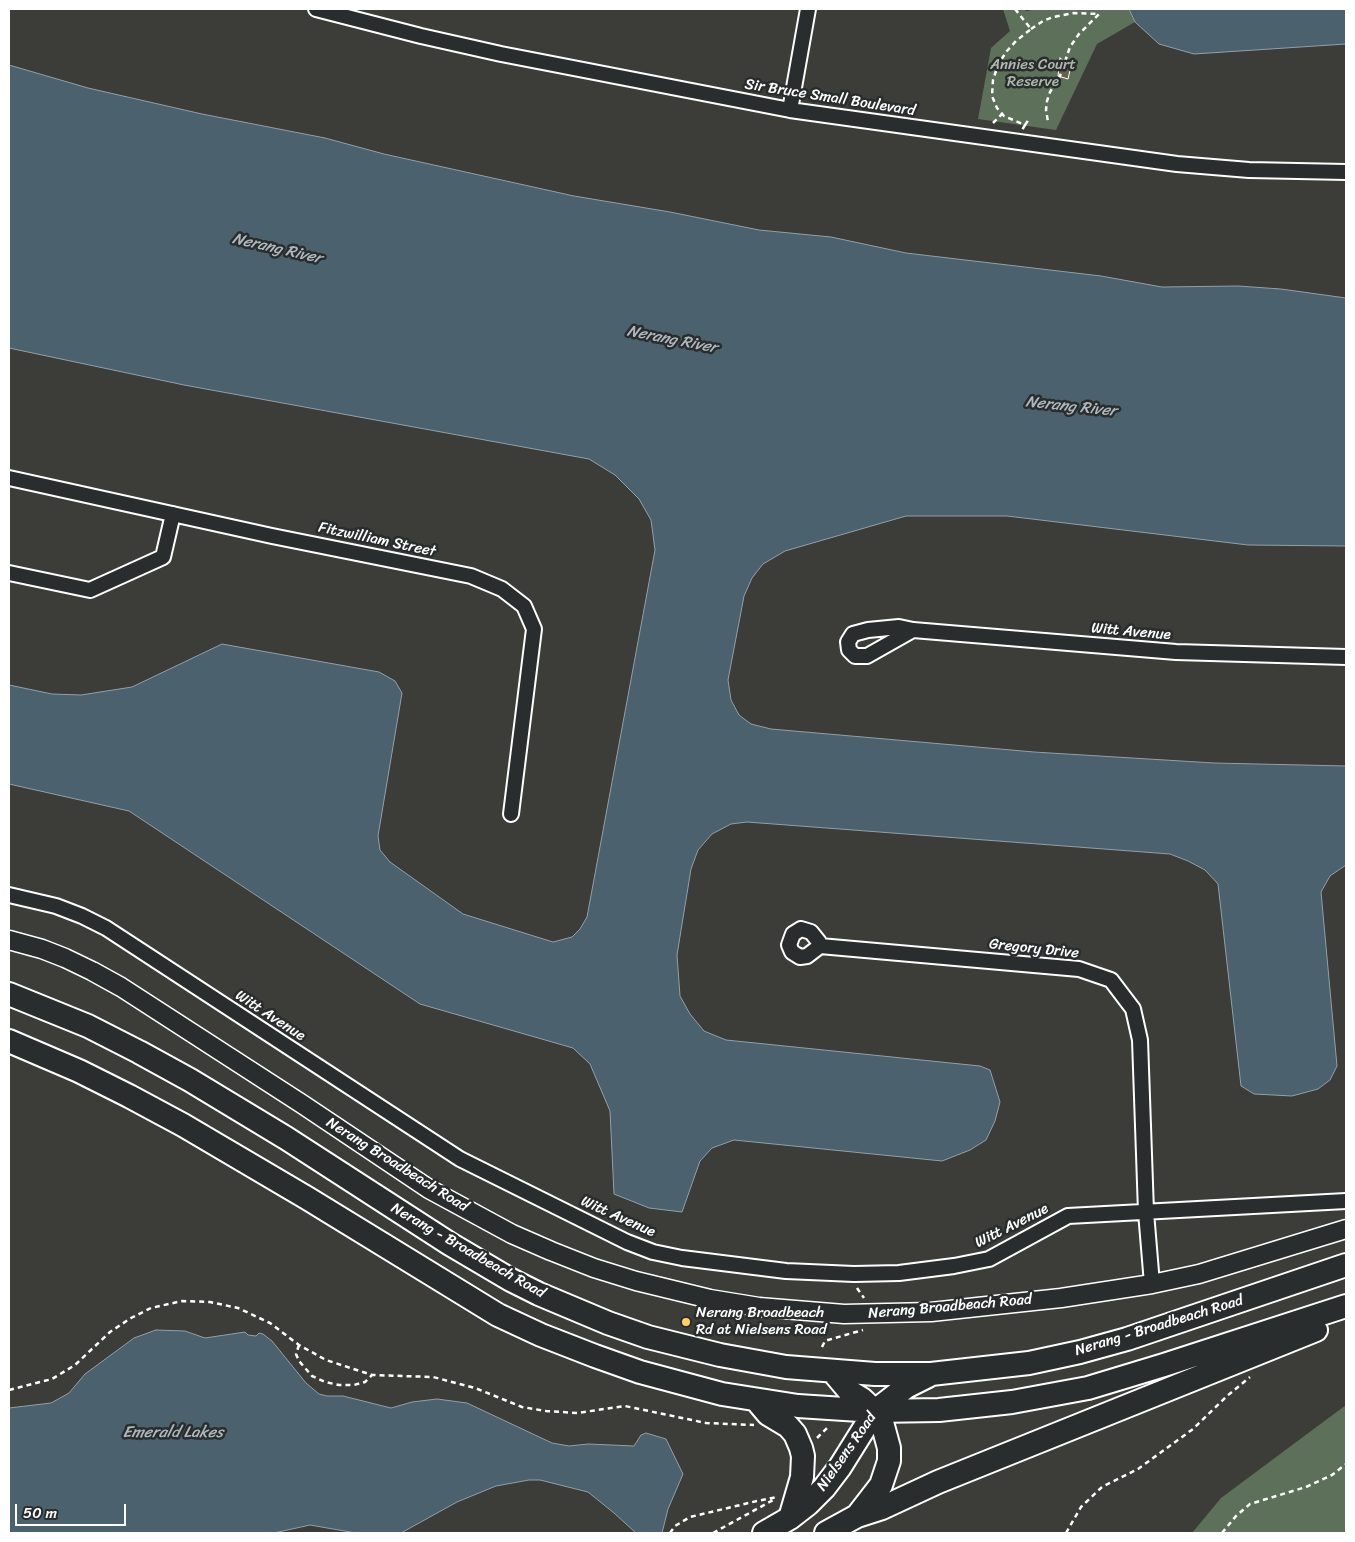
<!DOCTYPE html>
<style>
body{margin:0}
#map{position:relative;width:1355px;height:1542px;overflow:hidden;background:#3c3c38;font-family:Sriracha,sans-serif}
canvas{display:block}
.frame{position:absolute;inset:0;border:10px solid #fff;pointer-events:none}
.scale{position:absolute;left:15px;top:1504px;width:111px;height:22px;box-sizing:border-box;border:2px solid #fff;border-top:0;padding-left:6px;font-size:15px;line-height:18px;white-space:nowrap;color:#fff;-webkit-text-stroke:4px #2a2d2e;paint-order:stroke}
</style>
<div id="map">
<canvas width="1355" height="1542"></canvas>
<div class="frame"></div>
<div class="scale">50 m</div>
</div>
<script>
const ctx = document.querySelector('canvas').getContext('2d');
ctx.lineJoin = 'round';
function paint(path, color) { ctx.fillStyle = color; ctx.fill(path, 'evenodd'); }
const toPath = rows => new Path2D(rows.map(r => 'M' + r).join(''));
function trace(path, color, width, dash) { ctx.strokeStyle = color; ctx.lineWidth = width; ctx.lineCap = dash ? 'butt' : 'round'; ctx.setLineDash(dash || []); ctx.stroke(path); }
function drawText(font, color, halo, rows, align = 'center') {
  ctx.font = font + ' Sriracha,sans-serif'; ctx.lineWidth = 5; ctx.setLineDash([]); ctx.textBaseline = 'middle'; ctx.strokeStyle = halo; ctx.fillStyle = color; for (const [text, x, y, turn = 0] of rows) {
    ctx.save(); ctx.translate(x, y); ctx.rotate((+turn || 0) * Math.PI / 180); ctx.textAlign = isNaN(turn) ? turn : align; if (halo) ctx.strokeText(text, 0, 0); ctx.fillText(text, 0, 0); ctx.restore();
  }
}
paint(toPath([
 [1003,9,1025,9,1026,11,1037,9,1129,9,1135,22,1097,44,1056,130,978,119,991,48,1010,31],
 [1346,1405,1346,1533,1192,1533,1221,1498]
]), '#5d705a');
const water = toPath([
 [1129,9,1346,9,1346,44,1194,54,1159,44,1135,22,1129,9],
 [9,65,88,88,202,114,325,138,384,154,574,196,670,212,759,230,831,237,906,253,1101,276,1162,287,1238,286,1281,289,1346,298,1346,546,1248,545,1007,516,906,516,785,551,763,564,752,578,744,596,728,680,731,700,739,715,751,724,771,729,1034,752,1214,763,1346,766,1346,865,1330,876,1321,892,1337,1066,1330,1080,1318,1089,1292,1096,1254,1094,1241,1086,1218,884,1205,870,1188,861,1170,854,747,822,731,824,712,834,698,850,691,869,677,955,680,996,690,1014,704,1031,726,1040,980,1066,990,1070,1000,1102,995,1121,986,1140,970,1150,942,1161,734,1140,712,1148,700,1161,682,1212,649,1208,614,1194,610,1111,590,1064,573,1048,420,1004,129,811,9,784,9,685,52,694,81,695,132,687,222,644,379,672,395,681,402,693,378,836,380,850,390,862,463,914,553,942,572,937,580,929,587,917,655,550,651,520,639,499,615,475,589,459,184,385,9,348,9,65],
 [156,1330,185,1331,205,1338,245,1332,248,1335,256,1336,259,1333,263,1334,272,1341,306,1383,319,1394,327,1396,343,1396,391,1408,412,1402,437,1399,467,1403,552,1443,569,1446,588,1444,634,1446,641,1435,646,1433,666,1439,683,1474,668,1509,662,1533,636,1533,614,1513,588,1492,540,1480,529,1480,496,1486,457,1502,401,1533,356,1533,310,1525,274,1533,9,1533,9,1408,51,1403,69,1393,85,1374,134,1338,156,1330]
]);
paint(water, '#4b616e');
trace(water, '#93a0a8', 1);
const building = toPath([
 [1060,58,1071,66,1068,79,1058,76,1060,58]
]);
paint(building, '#67604f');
trace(building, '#fff', 1);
const minor = toPath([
 [316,9,421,36,501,54,790,110,1177,164,1249,170,1346,172],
 [790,110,808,9],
 [9,478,272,536,471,576,502,589,524,606,534,629,511,814],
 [9,573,90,590,163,557,173,514],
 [913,630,867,656,855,656,849,650,848,642,853,634,868,630,899,627,913,630,1176,652,1346,657],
 [9,895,56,906,82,916,106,928,460,1159,627,1242,653,1252,682,1258,786,1271,854,1274,899,1273,954,1266,989,1259,1068,1216,1346,1201],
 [801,929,811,932,819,942,820,946,807,956,800,957,792,952,789,945,793,934,801,929],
 [820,946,1079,969,1111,980,1133,1009,1140,1040,1146,1212,1152,1284]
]);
const tertiary = toPath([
 [9,940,42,949,65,958,92,971,121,987,302,1104,429,1189,512,1234,551,1251,594,1268,636,1281,710,1299,759,1307,844,1314,931,1312,1061,1298,1152,1284,1199,1274,1346,1229]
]);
const primary = toPath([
 [9,994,88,1026,139,1052,190,1080,286,1138,450,1244,511,1280,539,1294,608,1323,648,1337,720,1355,786,1367,875,1374,931,1374,1029,1363,1080,1352,1127,1339,1346,1265],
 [9,1041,79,1071,129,1096,183,1125,307,1198,498,1315,541,1335,595,1356,640,1372,722,1394,798,1406,875,1411,939,1410,1012,1402,1088,1388,1164,1365,1346,1306],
 [833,1372,849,1391,862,1399,875,1411,883,1426,889,1448,889,1461,881,1485,857,1516],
 [757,1401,768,1414,788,1426,795,1434,801,1448,803,1456,802,1477,790,1518],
 [764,1533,790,1518,808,1504,824,1488,840,1467,875,1411,906,1387,928,1376],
 [826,1533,857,1516,882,1508,938,1482,1316,1330]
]);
trace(minor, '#fff', 18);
trace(tertiary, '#fff', 21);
trace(primary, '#fff', 26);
trace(toPath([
 [1015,9,1031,29,1016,41,1006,52,998,65,993,80,992,96,997,108,1004,116,1025,125,1022,130],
 [1031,29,1043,21,1053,17,1074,13,1099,14,1079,34,1070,47,1060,76,1050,92,1047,101,1046,110,1048,122],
 [993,123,1002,114],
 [1025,125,1029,119],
 [857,1288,864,1298],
 [299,1345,296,1354,299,1361,312,1376,325,1382,339,1385,354,1385,365,1382,372,1375],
 [822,1347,825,1341,828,1340,863,1330],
 [9,1390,52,1379,75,1365,110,1332,131,1318,151,1308,182,1301,210,1302,238,1308,270,1323,299,1345,326,1360,372,1375,433,1377,475,1388,522,1407,546,1411,577,1413,625,1406,706,1423,754,1425],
 [817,1438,827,1428],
 [670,1533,675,1526,690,1517,757,1501,777,1497],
 [713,1533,775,1499],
 [1066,1533,1081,1507,1102,1487,1138,1469,1193,1429,1227,1396,1250,1377],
 [1222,1533,1236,1516,1250,1504,1306,1487,1332,1475,1346,1464]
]), '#fff', 2.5, [5, 4]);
trace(minor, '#2a2d2e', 14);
trace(tertiary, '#2a2d2e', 18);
trace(primary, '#2a2d2e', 22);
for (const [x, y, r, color] of [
 [686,1322,5,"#ffd166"]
]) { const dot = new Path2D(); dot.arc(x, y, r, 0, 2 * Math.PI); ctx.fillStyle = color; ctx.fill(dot); trace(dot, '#2a2d2e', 2); }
drawText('15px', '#aeb8ac', '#2a2d2e', [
 ["Annies Court",1033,65],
 ["Reserve",1033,82]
]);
drawText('15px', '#fff', '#2a2d2e', [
 ["Sir Bruce Small Boulevard",830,98,9],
 ["Fitzwilliam Street",377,540,12],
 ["Witt Avenue",1131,632,5],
 ["Gregory Drive",1034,949,6],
 ["Witt Avenue",270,1016,33],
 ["Nerang Broadbeach Road",397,1165,32],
 ["Witt Avenue",618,1217,24],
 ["Witt Avenue",1012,1226,-27],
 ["Nerang - Broadbeach Road",468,1251,30],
 ["Nerang Broadbeach Road",950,1307,-5],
 ["Nerang - Broadbeach Road",1159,1326,-17],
 ["Nielsens Road",847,1452,-55]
]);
drawText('15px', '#fff', '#2a2d2e', [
 ["Nerang Broadbeach",696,1313],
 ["Rd at Nielsens Road",696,1330]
], 'left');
drawText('italic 16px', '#aeb8be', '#2a2d2e', [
 ["Nerang River",277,249,13],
 ["Nerang River",672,340,11],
 ["Nerang River",1071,407,6],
 ["Emerald Lakes",173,1433]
]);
</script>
